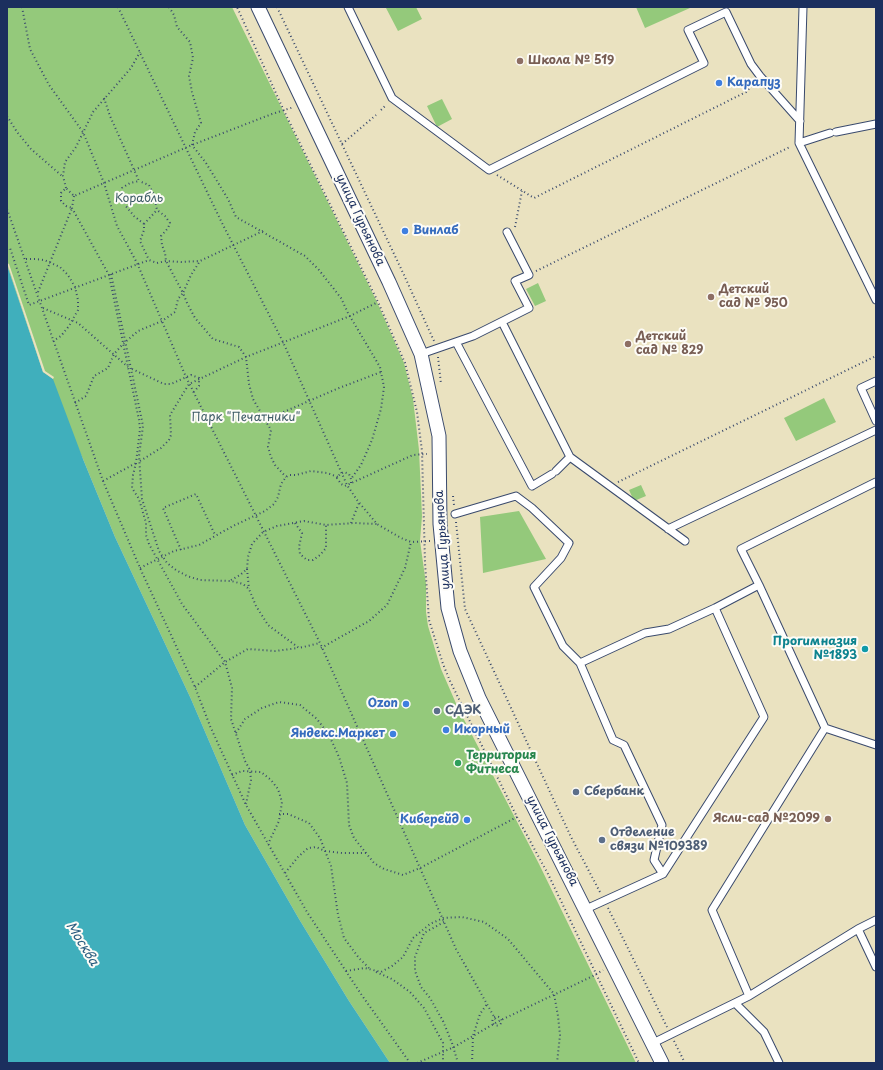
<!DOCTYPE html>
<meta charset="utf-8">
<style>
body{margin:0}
#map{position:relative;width:883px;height:1070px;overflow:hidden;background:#eae2c0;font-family:"Playpen Sans",sans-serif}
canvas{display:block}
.frame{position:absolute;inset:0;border:8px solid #1b2f5e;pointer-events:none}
</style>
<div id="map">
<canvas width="883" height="1070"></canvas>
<div class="frame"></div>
</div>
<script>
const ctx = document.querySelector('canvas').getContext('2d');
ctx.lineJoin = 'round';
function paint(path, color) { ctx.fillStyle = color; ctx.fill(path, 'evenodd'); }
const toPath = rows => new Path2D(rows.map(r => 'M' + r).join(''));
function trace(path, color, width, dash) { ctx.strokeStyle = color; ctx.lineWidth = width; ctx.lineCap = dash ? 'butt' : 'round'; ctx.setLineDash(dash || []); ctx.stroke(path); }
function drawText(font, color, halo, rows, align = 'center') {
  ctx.font = font + ' "Playpen Sans",sans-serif'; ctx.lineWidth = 4; ctx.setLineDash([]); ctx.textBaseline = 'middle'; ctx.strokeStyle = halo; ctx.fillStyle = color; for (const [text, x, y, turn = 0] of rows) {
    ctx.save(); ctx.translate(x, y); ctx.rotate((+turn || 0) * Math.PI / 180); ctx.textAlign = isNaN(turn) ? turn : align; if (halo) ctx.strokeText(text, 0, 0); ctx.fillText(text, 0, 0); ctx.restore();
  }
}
paint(toPath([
 [7,7,232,7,377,302,404,363,413,399,419,450,422,516,420,541,426,584,426,612,428,626,441,669,458,708,539,864,636,1063,390,1063,349,1001,299,919,245,825,191,699,115,537,83,459,43,372,7,265],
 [387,7,416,7,422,19,398,31,386,8],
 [636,7,690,7,690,8,645,28],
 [442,99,452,119,437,127,427,106],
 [538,283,546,301,535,306,526,289],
 [824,398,836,422,796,441,784,418],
 [641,485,646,496,634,501,629,490],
 [519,511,546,559,483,573,480,517]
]), '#94c97b');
paint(toPath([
 [7,265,43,372,53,379,83,459,115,537,191,699,245,825,299,919,349,1001,390,1063,7,1063]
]), '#40afbc');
paint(toPath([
 [7,263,9,264,45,371,54,377,53,379,43,372]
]), '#eae2c0');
const service = toPath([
 [348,7,392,98,489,170,704,63,688,30,726,12,751,64,760,76,800,121],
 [803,7,799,143,876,300],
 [836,132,876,124],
 [799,143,830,133],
 [502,322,570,457,685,541],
 [456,342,532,486,552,474],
 [421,354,473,336,529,308,515,281,529,275,507,232],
 [876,381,861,388,876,421],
 [556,471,570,457],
 [455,514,516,496,532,508,569,543,561,558,534,587,563,646,580,663],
 [668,529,876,430],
 [759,585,741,549,876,482],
 [825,728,876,745],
 [586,909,663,874,764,717,715,608],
 [858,929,876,967],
 [749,996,858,929,876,920],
 [735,1003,764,1032,779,1063],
 [653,1043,749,996,712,910,825,728,759,585,715,608,669,629,645,633,580,663,613,740,624,745,662,825,654,860,663,874]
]);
const minor = toPath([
 [258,7,389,282,421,354,439,436,440,524,448,608,460,651,479,698,662,1063]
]);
trace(service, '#3a4a6d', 9);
trace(minor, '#3a4a6d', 15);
trace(toPath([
 [22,7,30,49,49,85,83,132,104,183,117,226,137,263,186,377,320,643,456,949,497,1022],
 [118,7,222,223,283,342,347,485,357,500,377,524,401,538,411,542,430,541],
 [169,7,174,15,177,27,190,42,193,58,189,76,192,92,201,123,195,132,192,145,206,163,228,199,236,217,305,256,319,270,341,298,348,313,380,367,384,387,381,409,372,440,361,465,351,479],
 [277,7,404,275,434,341],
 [104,98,110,116,139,181,130,183,122,188,125,205,134,216,144,224,144,230,140,241,149,260],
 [381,110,386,105],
 [7,116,17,132,31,149,62,176],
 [342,144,376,115],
 [497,175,534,198,746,92,755,82],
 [66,188,63,176,65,162,76,147,93,112,131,68,140,52],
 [74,196,72,208,109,275,139,420,140,429,136,463,133,475,132,488,139,499,146,523,146,535,149,544,182,604,225,662,232,688,231,719,245,761,250,770,251,780,246,804],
 [7,209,103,481,140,568,195,687,210,726,246,805,307,912,361,994,410,1063],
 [144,224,157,210],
 [515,227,522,191],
 [263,231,200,261,191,275,183,293,187,303,195,318,213,339,239,347,246,357,249,384,253,399,271,430,268,447,271,457,275,465,286,477],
 [7,249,10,248,29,305,149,260,157,263,166,261,181,262,200,261],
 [26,259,35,259,44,260,60,267,68,275,75,287,78,300,78,310,69,326,61,336,53,341],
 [536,271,790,147],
 [111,274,141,416,143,426,139,456,142,499,159,551,167,563,176,570,187,576,200,580,231,581,243,584,249,589,256,606,268,625,299,648,320,643],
 [38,292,72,208,66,206,61,201,61,193,66,188,74,196,192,145,272,114,294,107],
 [43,308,78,323,128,367],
 [438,357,441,384],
 [132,369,164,384,171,384,191,375,199,378,199,386,193,393],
 [75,403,86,396,94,376,108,368,114,354,123,344,138,331,162,321,175,312,178,299,183,293,166,261,165,253,162,245,161,236,168,228,170,223,165,216,157,210,154,195,149,185,139,181],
 [265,420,339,388,381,372],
 [140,461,161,448,169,440,171,435,170,415,189,384,246,357,350,316,378,302],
 [103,481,136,463],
 [618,482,876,356],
 [351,483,351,479,349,474,344,472,340,474,337,478,341,484,345,486,347,485,413,455,427,454],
 [453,496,454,505],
 [456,522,465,609,571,837,601,894],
 [295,523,302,533,299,547,300,554,307,560,313,560,320,555,326,548,326,525],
 [351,523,359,503],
 [181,550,163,508,189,497,196,494,215,535],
 [140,568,174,551,199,545,233,526,265,511,274,504,278,497,281,484,286,477,289,475,296,475,311,471,327,473,338,477],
 [247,569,249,589],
 [231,580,240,575,247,569,248,557,252,544,263,532,277,526,304,521,326,525,354,523,377,524],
 [321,648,369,621,387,605,405,568,411,542],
 [195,687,225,662,248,649,275,651,298,648],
 [236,733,245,719,262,708,279,702,300,705,317,719,329,735,339,757,347,783,349,825,354,838,374,863,384,869,403,875,420,868,517,817,450,681,443,664,429,620,425,563,422,451,417,412,405,363,378,302,284,111,237,7],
 [232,775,242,771,261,772,271,780,278,789,282,802,279,821,268,844],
 [279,814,288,814,309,823,320,838,331,866,338,915,344,938,359,958,369,968],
 [517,817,548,874,639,1063],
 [285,873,298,857,308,848,316,847,325,851,342,853,366,853],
 [608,908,667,1027],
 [444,922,424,933,415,957,415,971,421,987,430,998,443,1021,452,1043,458,1063],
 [346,971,365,968,381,972,392,966,403,957,413,938,430,924,443,918,462,917,484,922,508,939,554,994,558,1016,560,1035,557,1063],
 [376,972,392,979,410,992,424,1008,443,1043,443,1063],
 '492.5 1021a4.5 4.5 0 1 1 9 0a4.5 4.5 0 1 1-9 0Z',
 [674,1041,685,1063],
 [417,1063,454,1047,497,1022,593,976,603,970],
 [472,1063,473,1036,480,1014,487,1004]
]), '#3a4a6d', 2, [1, 3]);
trace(service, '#fff', 7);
trace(minor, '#fff', 13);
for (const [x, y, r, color] of [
 [520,61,4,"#8d6e63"],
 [719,83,4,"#3f7fe0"],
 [405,231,4,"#3f7fe0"],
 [711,297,4,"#8d6e63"],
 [628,344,4,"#8d6e63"],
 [865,649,4,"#0f9aa8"],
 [406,704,4,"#3f7fe0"],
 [437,711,4,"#5c6f8a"],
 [446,730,4,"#3f7fe0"],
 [393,734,4,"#3f7fe0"],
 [458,763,4,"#2e9e5b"],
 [576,792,4,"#5c6f8a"],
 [828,819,4,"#8d6e63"],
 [467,820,4,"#3f7fe0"],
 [602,840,4,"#5c6f8a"]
]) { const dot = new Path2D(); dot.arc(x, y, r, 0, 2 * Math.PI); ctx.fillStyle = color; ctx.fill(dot); trace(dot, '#fdfcf7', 1.5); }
drawText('bold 12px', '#785e54', '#fdfcf7', [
 ["Школа № 519",528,61],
 ["Детский",719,290],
 ["сад № 950",719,304],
 ["Детский",636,337],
 ["сад № 829",636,351],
 ["Ясли-сад №2099",820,819,"right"]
], 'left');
drawText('bold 12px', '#366cbe', '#fdfcf7', [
 ["Карапуз",727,83],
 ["Винлаб",413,231],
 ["Ozon",398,704,"right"],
 ["Икорный",454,730],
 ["Яндекс.Маркет",385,734,"right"],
 ["Киберейд",459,820,"right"]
], 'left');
drawText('12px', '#3f5d67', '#fdfcf7', [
 ["Корабль",139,199],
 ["Парк \"Печатники\"",246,418]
]);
drawText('12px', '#1b2f5e', '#fdfcf7', [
 ["улица Гурьянова",360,220,65],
 ["улица Гурьянова",443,540,-94],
 ["улица Гурьянова",552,841,63]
]);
drawText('bold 12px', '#0d838f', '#fdfcf7', [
 ["Прогимназия",857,642],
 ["№1893",857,656]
], 'right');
drawText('bold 12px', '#4e5e75', '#fdfcf7', [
 ["СДЭК",445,711],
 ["Сбербанк",584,792],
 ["Отделение",610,833],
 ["связи №109389",610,847]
], 'left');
drawText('bold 12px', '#27864d', '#fdfcf7', [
 ["Территория",466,756],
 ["Фитнеса",466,770]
], 'left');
drawText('italic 13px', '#285c7f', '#fdfcf7', [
 ["Москва",82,944,58]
]);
</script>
